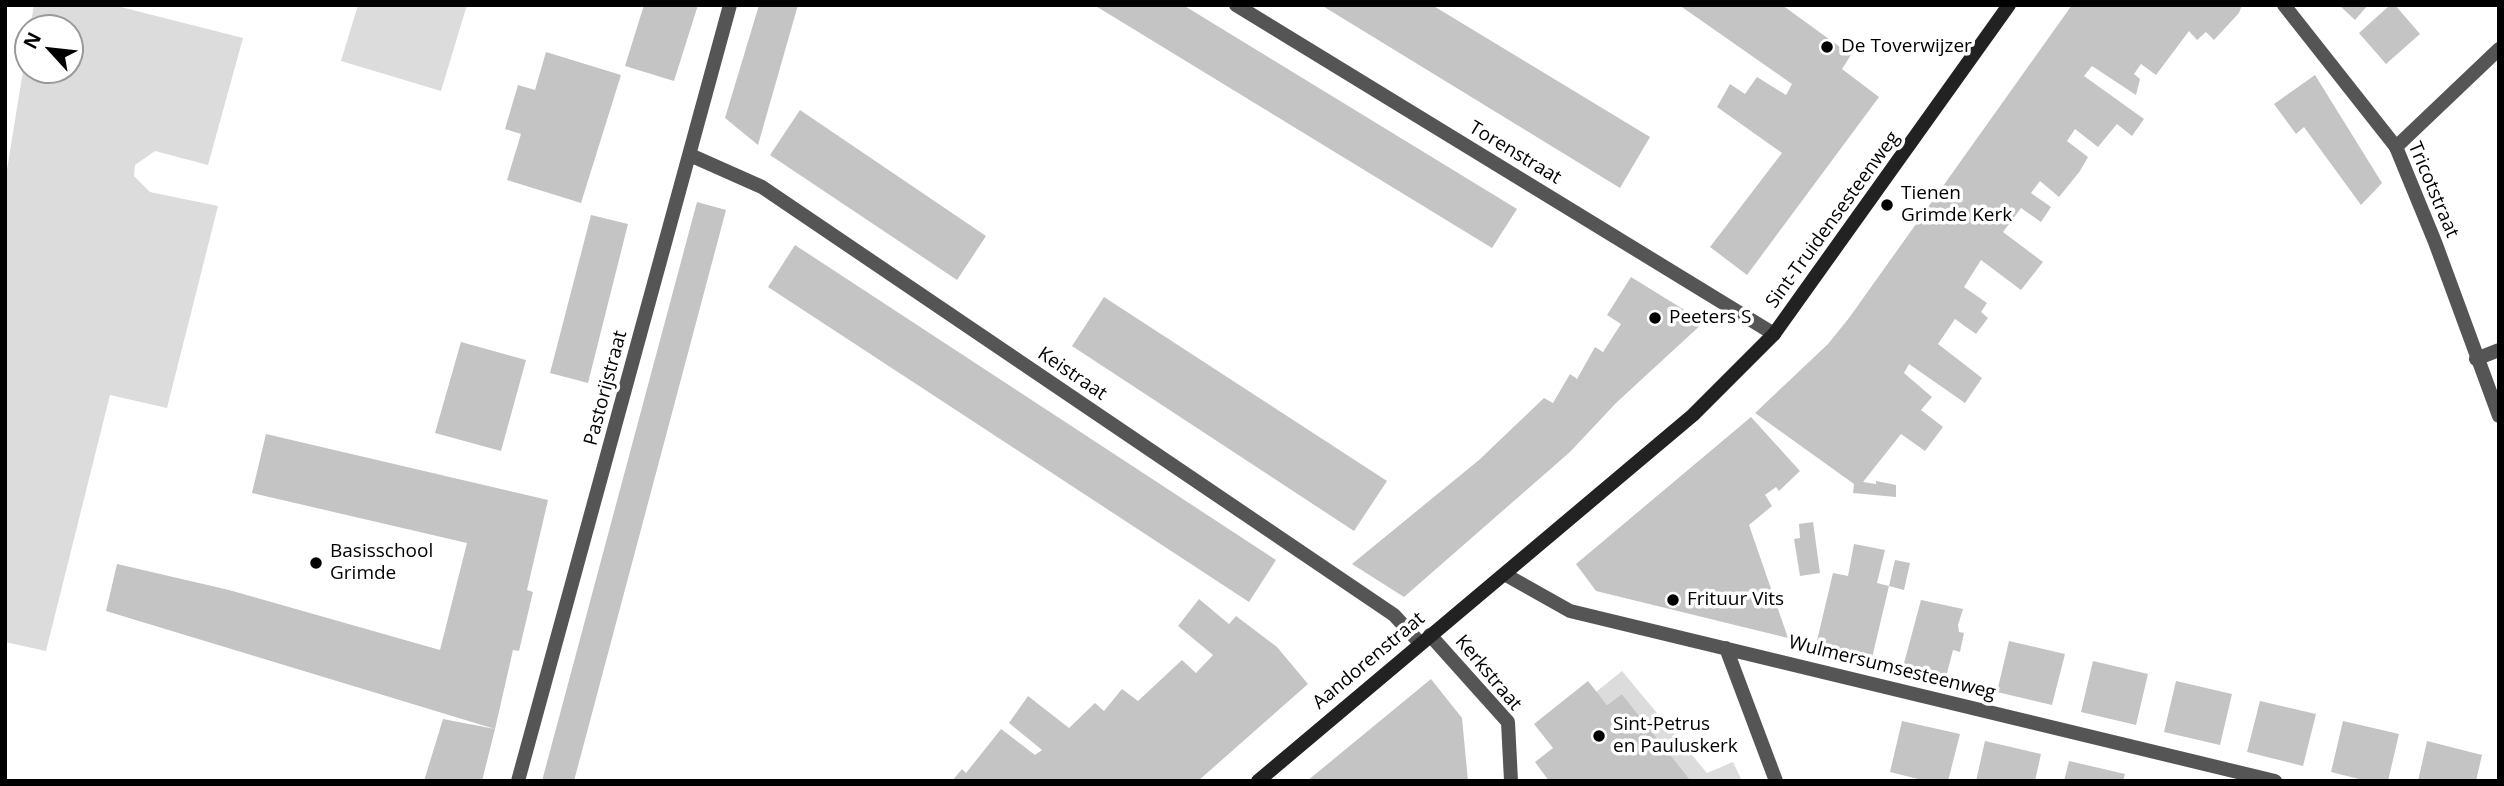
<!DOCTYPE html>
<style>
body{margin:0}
#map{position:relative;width:2504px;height:786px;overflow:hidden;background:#fff;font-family:"Open Sans",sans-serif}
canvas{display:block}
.frame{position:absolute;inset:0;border:7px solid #000;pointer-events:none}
.north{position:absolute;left:14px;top:14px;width:70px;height:70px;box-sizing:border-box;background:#fff;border:2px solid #999;border-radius:50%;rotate:297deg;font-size:19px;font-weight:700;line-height:28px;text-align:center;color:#000}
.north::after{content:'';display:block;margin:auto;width:24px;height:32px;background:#000;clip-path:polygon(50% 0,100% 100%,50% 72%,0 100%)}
</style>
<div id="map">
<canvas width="2504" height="786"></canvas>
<div class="frame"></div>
<div class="north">N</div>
</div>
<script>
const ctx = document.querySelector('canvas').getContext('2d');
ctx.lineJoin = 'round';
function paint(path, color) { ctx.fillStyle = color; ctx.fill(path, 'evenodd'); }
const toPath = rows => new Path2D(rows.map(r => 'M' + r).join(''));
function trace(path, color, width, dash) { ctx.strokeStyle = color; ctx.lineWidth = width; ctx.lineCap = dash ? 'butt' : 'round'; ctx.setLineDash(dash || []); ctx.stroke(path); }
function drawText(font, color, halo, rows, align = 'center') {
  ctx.font = font + ' "Open Sans",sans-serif'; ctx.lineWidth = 7; ctx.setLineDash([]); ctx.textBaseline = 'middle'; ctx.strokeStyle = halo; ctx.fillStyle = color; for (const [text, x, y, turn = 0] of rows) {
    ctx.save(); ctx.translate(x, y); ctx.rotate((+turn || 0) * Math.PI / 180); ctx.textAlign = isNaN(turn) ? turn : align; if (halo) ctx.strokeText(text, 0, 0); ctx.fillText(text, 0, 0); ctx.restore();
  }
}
paint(toPath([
 [34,5,113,5,243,38,208,165,155,151,135,165,134,176,150,192,218,206,167,408,110,395,46,651,5,642,5,182,28,40,28,70,70,70,70,28,30,28],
 [358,5,467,5,441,91,341,61],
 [1622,671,1707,773,1733,762,1742,781,1691,781,1622,694,1607,705,1596,692]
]), '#dcdcdc');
paint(toPath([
 [644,5,698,5,674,81,625,66],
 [759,5,798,5,758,145,725,118],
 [1094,5,1183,5,1517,209,1492,248],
 [1321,5,1432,5,1650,137,1620,188],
 [1679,5,1782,5,1851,55,1842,69,1879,97,1747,275,1710,247,1782,153,1717,107,1730,84,1745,94,1757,77,1786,95,1792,84],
 [2072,5,2242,5,2239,13,2214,40,2206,32,2197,40,2189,31,2156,75,2141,64,2134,74,2140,79,2136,95,2092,66,2084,76,2144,119,2132,136,2117,124,2098,147,2075,129,2067,141,2088,157,2080,171,2059,197,2040,181,2031,193,2051,207,2041,222,2021,208,2003,232,2043,262,2021,290,1981,260,1964,287,1987,303,1981,312,1988,318,1976,334,1955,319,1938,344,1982,378,1965,403,1909,364,1904,373,1932,397,1921,410,1943,427,1925,451,1901,434,1863,482,1876,484,1876,481,1896,485,1896,497,1853,493,1854,484,1755,413,1828,344,1849,318],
 [2339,5,2368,5,2355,20],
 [2390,5,2395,5,2420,34,2386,64,2359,33],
 [546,52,621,75,581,203,507,180,521,134,505,129,518,85,535,90],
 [2315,75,2382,183,2361,205,2304,127,2296,134,2274,104],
 [800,110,986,236,957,280,770,155],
 [697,202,726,210,672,413,574,781,542,781],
 [591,215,628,224,588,383,550,373],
 [795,245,1276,560,1249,602,768,287],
 [1631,277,1704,322,1616,403,1570,452,1404,597,1352,564,1479,460,1544,398,1553,403,1570,374,1577,379,1595,347,1603,352,1621,324,1607,315],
 [1104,297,1387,481,1354,531,1072,346],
 [461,342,526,360,501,451,435,433],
 [1751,417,1800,471,1779,491,1776,487,1765,495,1772,506,1749,525,1788,638,1596,591,1576,564],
 [266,434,548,500,527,590,533,592,519,651,513,650,495,729,106,611,117,564,229,590,440,650,467,543,252,493],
 [1813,522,1820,573,1800,576,1794,539,1800,538,1799,524],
 [1854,544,1885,550,1877,583,1889,586,1895,560,1910,563,1904,590,1889,586,1872,658,1816,645,1833,573,1848,576],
 [1199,599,1229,624,1236,616,1277,647,1308,684,1198,781,952,781,962,769,966,773,1001,729,1035,755,1042,750,1009,723,1028,696,1069,728,1095,703,1104,711,1122,689,1138,701,1182,660,1196,673,1213,655,1178,626],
 [1921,600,1963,609,1958,625,1959,632,1964,633,1960,652,1953,650,1946,677,1903,667],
 [2009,641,2065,654,2052,705,1997,692],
 [2093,661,2148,674,2136,725,2081,712],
 [1431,679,1462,718,1468,781,1307,781],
 [1588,681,1607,705,1622,694,1691,781,1549,781,1535,762,1553,748,1534,724],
 [2176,681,2232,694,2220,745,2164,732],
 [2260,701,2316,714,2303,766,2247,752],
 [443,719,495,729,482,781,424,781],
 [1902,721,1960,734,1948,781,1926,781,1890,772],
 [2343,721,2399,734,2388,781,2367,781,2331,772],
 [1985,741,2041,754,2035,781,1976,781],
 [2427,741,2482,755,2476,781,2418,781],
 [2069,761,2125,774,2123,781,2064,781]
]), '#c4c4c4');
trace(toPath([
 [2396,147,2499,49],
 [2476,359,2499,350]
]), '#555', 14);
trace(toPath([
 [1236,5,1774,334],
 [2284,5,2396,147,2435,242,2499,416],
 [690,155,762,187,1394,615,1420,643],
 [1506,575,1570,611,2275,781],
 [1430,635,1508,722,1511,781],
 [1726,648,1776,781],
 [518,781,730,5]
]), '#555', 14);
trace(toPath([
 [1258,781,1693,415,1774,334,2009,5]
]), '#222', 14);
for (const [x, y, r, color] of [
 [1827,47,7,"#000"],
 [1887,205,7,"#000"],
 [1655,318,7,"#000"],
 [316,563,7,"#000"],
 [1673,600,7,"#000"],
 [1599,736,7,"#000"]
]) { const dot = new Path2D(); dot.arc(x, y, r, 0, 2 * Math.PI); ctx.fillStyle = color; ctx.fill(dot); trace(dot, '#fff', 2.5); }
drawText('19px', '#000', '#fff', [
 ["De Toverwijzer",1841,47],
 ["Tienen",1901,194],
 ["Grimde Kerk",1901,216],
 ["Peeters S",1669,318],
 ["Basisschool",330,552],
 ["Grimde",330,574],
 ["Frituur Vits",1687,600],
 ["Sint-Petrus",1613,725],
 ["en Pauluskerk",1613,747]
], 'left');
drawText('19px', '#000', '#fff', [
 ["Torenstraat",1515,153,31],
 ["Tricotstraat",2433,190,67],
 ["Sint-Truidensesteenweg",1833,220,-54],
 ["Keistraat",1072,374,34],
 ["Pastorijstraat",606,388,-75],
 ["Aandorenstraat",1369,661,-40],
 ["Wulmersumsesteenweg",1892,668,14],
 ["Kerkstraat",1488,673,50]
]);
</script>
